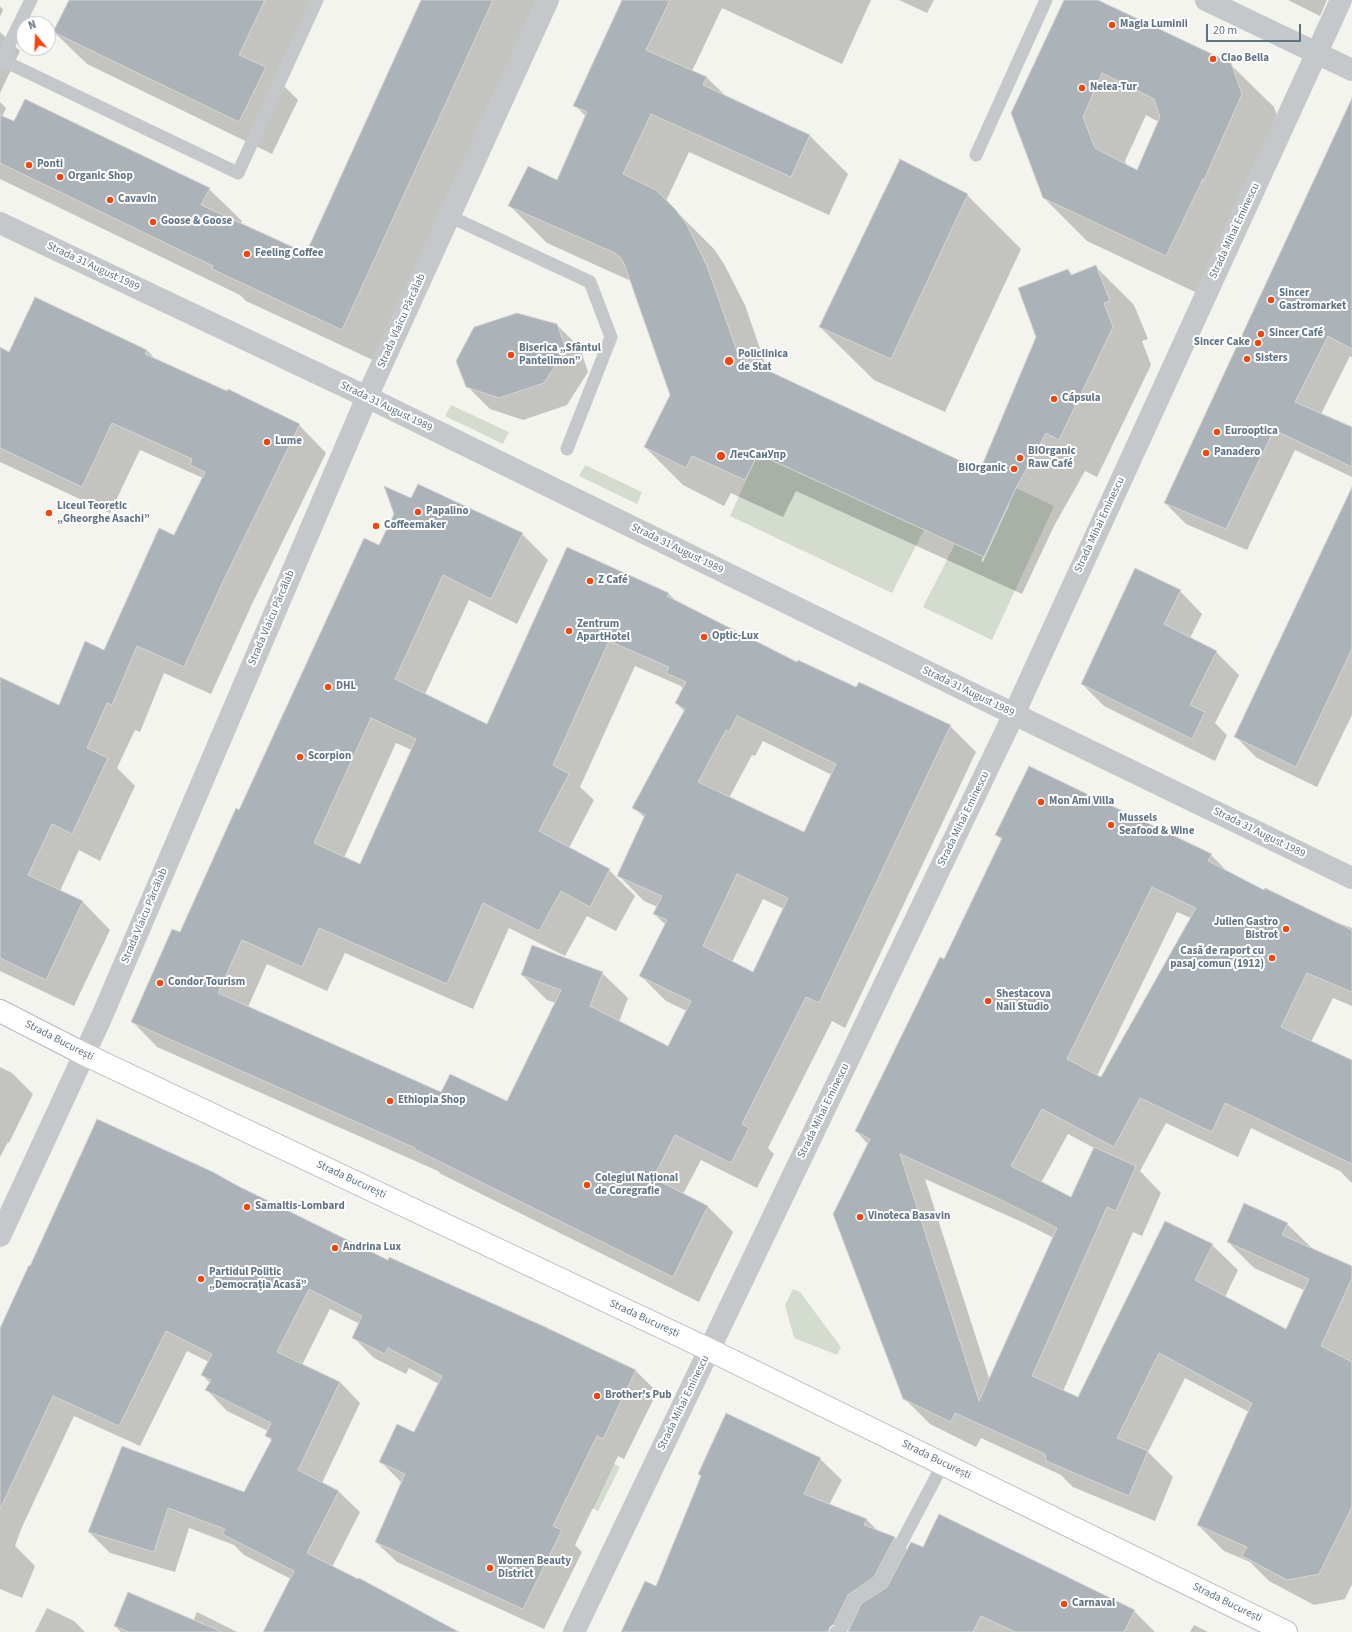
<!DOCTYPE html>
<meta charset="utf-8">
<style>
body{margin:0}
#map{position:relative;width:1352px;height:1632px;overflow:hidden;background:#f4f4ef;font-family:"Source Sans 3",sans-serif}
canvas{display:block}
.north{position:absolute;left:16px;top:16px;width:40px;height:40px;box-sizing:border-box;background:#fff;border:1px solid #bfc7cd;border-radius:50%;rotate:341deg;font-size:11px;font-weight:700;line-height:16px;text-align:center;color:#607383}
.north::after{content:'';display:block;margin:auto;width:14px;height:18px;background:#f4460f;clip-path:polygon(50% 0,100% 100%,50% 72%,0 100%)}
.scale{position:absolute;left:1206px;top:24px;width:95px;height:18px;box-sizing:border-box;border:2px solid #607383;border-top:0;padding-left:5px;font-size:12px;line-height:14px;white-space:nowrap;color:#607383;-webkit-text-stroke:3px #fff;paint-order:stroke}
</style>
<div id="map">
<canvas width="1352" height="1632"></canvas>
<div class="north">N</div>
<div class="scale">20 m</div>
</div>
<script>
const ctx = document.querySelector('canvas').getContext('2d');
ctx.lineJoin = 'round';
function paint(path, color) { ctx.fillStyle = color; ctx.fill(path, 'evenodd'); }
const toPath = rows => new Path2D(rows.map(r => 'M' + r).join(''));
function trace(path, color, width, dash) { ctx.strokeStyle = color; ctx.lineWidth = width; ctx.lineCap = dash ? 'butt' : 'round'; ctx.setLineDash(dash || []); ctx.stroke(path); }
function drawText(font, color, halo, rows, align = 'center') {
  ctx.font = font + ' "Source Sans 3",sans-serif'; ctx.lineWidth = 4; ctx.setLineDash([]); ctx.textBaseline = 'middle'; ctx.strokeStyle = halo; ctx.fillStyle = color; for (const [text, x, y, turn = 0] of rows) {
    ctx.save(); ctx.translate(x, y); ctx.rotate((+turn || 0) * Math.PI / 180); ctx.textAlign = isNaN(turn) ? turn : align; if (halo) ctx.strokeText(text, 0, 0); ctx.fillText(text, 0, 0); ctx.restore();
  }
}
paint(toPath([
 [451,405,509,432,503,444,445,416],
 [758,454,924,530,892,593,730,516],
 [585,465,642,492,637,504,579,476],
 [1016,488,1054,506,992,640,923,607,955,544,984,557],
 [793,1289,800,1292,841,1347,837,1355,794,1338,785,1305],
 [614,1464,620,1467,598,1511,592,1508]
]), '#d4dcd0');
paint(toPath([
 [70,0,313,0,276,78,298,100,272,154,87,64,54,32],
 [422,0,540,0,375,361,246,301,240,295,0,179,0,102,6,108,2,117,15,123,209,189,242,221,240,224,306,255],
 [623,0,871,0,842,64,722,8,692,71,707,78,727,97,810,136,848,174,829,215,689,152,666,201,714,249,724,264,745,305,768,372,981,471,1068,270,1073,275,1096,267,1134,305,1148,339,1142,341,1151,365,1097,477,1085,471,1054,526,1022,594,796,491,783,517,731,493,724,506,683,485,645,447,671,395,631,281,547,243,509,205,558,181,586,117,575,105],
 [1008,503,1010,503,983,562,981,561],
 [899,0,934,0,927,13],
 [1065,0,1096,0,1230,64,1274,107,1285,138,1210,299,1087,241,1044,198],
 [1146,115,1159,122,1138,171,1127,166,1125,161],
 [1288,0,1327,0,1320,16],
 [0,6,3,10,0,17],
 [0,32,20,51,0,93],
 [1352,130,1352,357,1350,356,1321,414,1352,428,1352,477,1295,450,1247,550,1186,524,1165,503],
 [967,195,1021,249,945,412,874,380,820,327],
 [557,325,580,348,588,372,567,405,523,420,490,409,467,386],
 [0,348,10,353,147,350,155,359,299,425,326,453,253,602,211,694,164,673,140,732,135,730,117,768,135,786,100,861,79,850,60,891,83,902,110,930,74,1006,0,971,0,678,59,706,105,651,175,536,203,478,140,450,110,513,0,462],
 [1352,489,1352,715,1317,787,1257,758,1236,737],
 [412,500,522,534,548,560,517,624,469,600,425,694,487,725,668,593,677,602,797,663,950,726,976,752,845,1028,832,1021,768,1148,774,1154,757,1188,701,1160,683,1194,708,1207,733,1232,699,1302,441,1174,438,1171,157,1047,132,1021,181,933,239,811,379,546],
 [635,666,681,686,683,689,676,703,685,712,634,808,645,818,619,876,644,901,658,907,654,914,666,925,640,975,666,1001,687,1011,669,1047,619,1022,628,998,602,973,522,975,547,1000,556,1003,508,1102,442,1094,248,1007,267,964,327,991,345,953,473,1009,509,928,565,956,587,916,616,931,635,896,609,870,569,848,594,800,580,787],
 [763,741,832,775,804,833,729,798,752,755,755,756],
 [396,743,412,750,360,865,344,858],
 [763,899,784,909,754,973,732,962],
 [1180,591,1202,614,1190,638,1216,652,1239,675,1215,723,1227,735,1215,761,1104,706,1082,684],
 [997,835,1211,855,1229,873,1264,891,1336,923,1336,922,1352,928,1352,1006,1333,998,1311,1042,1352,1061,1352,1183,1340,1171,1251,1128,1238,1157,1166,1123,1140,1171,1161,1193,1142,1236,1133,1232,1063,1391,1079,1399,1212,1245,1238,1270,1225,1297,1286,1330,1304,1290,1254,1268,1228,1242,1287,1224,1314,1250,1352,1267,1352,1584,1345,1599,1314,1605,1269,1581,1250,1562,1224,1551,1198,1525,1249,1412,1185,1378,1148,1452,1173,1477,1155,1521,1073,1487,1061,1475,981,1438,976,1447,930,1424,904,1398,868,1144,856,1131,945,960,1002,840],
 [1177,912,1191,918,1101,1078,1097,1076],
 [1068,1134,1094,1148,1072,1199,1041,1183],
 [925,1179,1022,1222,1054,1238,990,1381],
 [0,1067,12,1073,33,1094,9,1143,8,1142,0,1157],
 [237,1187,388,1261,543,1327,636,1371,657,1392,624,1459,618,1456,575,1545,582,1552,544,1629,397,1562,376,1542,401,1482,381,1462,415,1434,439,1384,409,1368,406,1374,374,1358,353,1337,360,1324,330,1309,302,1365,340,1382,360,1403,322,1483,339,1492,360,1512,332,1567,457,1632,264,1632,291,1579,244,1555,234,1545,189,1528,175,1572,110,1553,89,1532,122,1447,245,1493,272,1441,266,1435,268,1431,227,1411,207,1390,210,1383,202,1375,209,1362,187,1351,140,1446,74,1416,22,1527,15,1546,35,1566,22,1598,0,1589,0,1330],
 [820,1459,842,1480,829,1505,866,1519,878,1531,895,1538,908,1550,1134,1611,1155,1632,852,1632,818,1619,813,1632,622,1632,656,1588,702,1477,699,1474],
 [47,1608,74,1621,85,1632,35,1632],
 [197,1612,237,1632,121,1632,115,1626,193,1621],
 [1194,1625,1208,1632,1190,1632]
]), '#0003');
const building = toPath([
 [69,0,265,0,239,55,266,67,239,122,53,32,69,0],
 [421,0,493,0,342,330,212,269,213,266,0,163,0,115,14,121,25,99,210,188,201,205,306,253,421,0],
 [622,0,670,0,646,50,707,77,703,85,810,135,791,177,651,114,623,174,656,190,676,210,687,225,707,266,739,357,980,470,1036,337,1018,288,1068,269,1071,275,1096,265,1110,301,1104,303,1113,327,1059,440,1046,433,1016,488,984,557,758,454,745,480,692,456,686,468,644,447,670,395,625,266,621,258,615,253,508,206,528,166,557,180,587,112,573,106,622,0],
 [1064,0,1098,0,1231,63,1242,94,1204,180,1203,179,1166,256,1043,198,1011,113,1064,0],
 [1102,73,1154,99,1160,117,1137,170,1095,148,1083,117,1102,73],
 [1352,98,1352,349,1328,336,1295,402,1352,427,1352,467,1274,430,1226,529,1164,503,1352,98],
 [900,159,968,194,891,359,819,327,900,159],
 [35,297,147,350,145,354,227,391,228,389,300,424,226,575,184,667,137,646,112,705,107,703,87,748,108,758,72,834,52,824,28,875,83,901,46,980,0,958,0,677,59,705,85,641,104,650,159,528,174,535,205,472,190,465,192,459,112,423,82,487,0,448,0,347,9,352,35,297],
 [517,313,557,324,566,349,544,383,499,398,466,387,456,361,474,327,517,313],
 [418,484,523,533,491,599,443,575,395,679,487,724,567,547,669,593,667,596,797,662,798,660,856,687,859,682,951,725,819,1003,806,997,742,1124,749,1128,731,1163,675,1135,653,1178,708,1206,673,1277,414,1149,415,1148,131,1022,172,929,180,932,236,808,239,810,364,538,379,545,394,514,384,486,411,498,418,484],
 [609,641,669,667,666,673,686,682,675,703,685,709,632,808,645,815,617,876,662,896,653,914,667,920,639,976,691,1001,668,1046,590,1006,603,972,532,945,521,975,561,990,507,1101,450,1074,441,1092,218,993,242,940,302,967,319,928,447,984,483,903,539,931,561,891,590,907,610,869,539,831,569,774,553,765,609,641],
 [737,716,836,764,804,832,698,782,726,730,729,732,737,716],
 [371,718,416,739,360,864,314,843,371,718],
 [737,874,788,898,753,972,703,946,737,874],
 [1352,487,1352,649,1296,767,1234,737,1352,487],
 [1135,568,1181,590,1164,624,1217,651,1190,705,1205,712,1192,739,1081,684,1135,568],
 [1029,766,1212,854,1208,861,1264,890,1265,888,1352,930,1352,992,1307,973,1281,1027,1352,1060,1352,1164,1225,1103,1212,1132,1140,1098,1114,1147,1042,1109,1011,1166,1071,1197,1094,1147,1136,1166,1116,1211,1107,1207,1032,1376,1078,1397,1165,1221,1213,1244,1195,1280,1286,1329,1309,1279,1227,1242,1244,1203,1288,1223,1282,1235,1352,1266,1352,1278,1321,1346,1352,1362,1352,1507,1319,1574,1287,1580,1242,1556,1247,1547,1197,1525,1252,1403,1159,1353,1117,1438,1148,1451,1129,1496,1046,1461,1045,1454,955,1413,951,1422,903,1399,833,1214,870,1139,855,1131,940,957,944,959,1002,838,995,835,1029,766],
 [1152,887,1196,908,1101,1077,1067,1059,1152,887],
 [900,1154,995,1197,1057,1228,979,1401,900,1154],
 [97,1119,213,1172,238,1186,388,1260,389,1257,543,1326,636,1370,603,1439,597,1436,553,1526,562,1530,523,1609,375,1542,405,1474,379,1462,397,1424,414,1432,442,1376,388,1348,385,1354,352,1338,362,1316,309,1289,277,1352,340,1382,298,1470,339,1491,307,1553,358,1579,359,1578,459,1632,263,1632,294,1571,222,1534,225,1529,168,1508,154,1552,88,1532,122,1446,244,1492,272,1439,265,1436,271,1423,205,1390,211,1380,201,1375,212,1354,166,1331,119,1426,53,1396,0,1509,0,1328,29,1265,30,1266,97,1119],
 [726,1413,821,1458,804,1494,867,1519,864,1525,895,1537,874,1577,848,1595,834,1624,830,1627,828,1632,621,1632,645,1581,656,1586,701,1476,698,1474,726,1413],
 [939,1514,1135,1610,1124,1632,1015,1632,981,1616,973,1632,848,1632,861,1604,887,1587,911,1542,923,1547,939,1514],
 [128,1592,222,1632,129,1632,114,1626,128,1592]
]);
paint(building, '#abb3b8');
trace(building, '#d5d5d2', 1);
const secondary = toPath([
 [0,1011,84,1054,710,1350,1286,1632]
]);
trace(secondary, '#b4babe', 24);
trace(toPath([
 [2,60,238,173,317,0],
 [0,63,31,0],
 [976,155,1046,0],
 [449,216,590,282,611,337,567,449],
 [836,1632,840,1631,855,1599,880,1583,943,1464]
]), '#c5c8cb', 13);
trace(toPath([
 [1206,0,1352,70],
 [0,1236,102,1016,367,397,548,0],
 [574,1632,1014,714,1341,0]
]), '#c5c8cb', 22);
trace(toPath([
 [0,223,367,397,983,699,1352,878]
]), '#c5c8cb', 22);
trace(secondary, '#fff', 22);
for (const [x, y, r, color] of [
 [1112,25,4,"#f4460f"],
 [1213,59,4,"#f4460f"],
 [1082,88,4,"#f4460f"],
 [29,165,4,"#f4460f"],
 [60,177,4,"#f4460f"],
 [110,200,4,"#f4460f"],
 [153,222,4,"#f4460f"],
 [247,254,4,"#f4460f"],
 [1271,300,4,"#f4460f"],
 [1261,334,4,"#f4460f"],
 [1258,343,4,"#f4460f"],
 [511,355,4,"#f4460f"],
 [1247,359,4,"#f4460f"],
 [729,361,5,"#f4460f"],
 [1054,399,4,"#f4460f"],
 [1217,432,4,"#f4460f"],
 [267,442,4,"#f4460f"],
 [1206,453,4,"#f4460f"],
 [721,456,5,"#f4460f"],
 [1020,458,4,"#f4460f"],
 [1014,469,4,"#f4460f"],
 [418,512,4,"#f4460f"],
 [49,513,4,"#f4460f"],
 [376,526,4,"#f4460f"],
 [590,581,4,"#f4460f"],
 [569,631,4,"#f4460f"],
 [704,637,4,"#f4460f"],
 [328,687,4,"#f4460f"],
 [300,757,4,"#f4460f"],
 [1041,802,4,"#f4460f"],
 [1111,825,4,"#f4460f"],
 [1286,929,4,"#f4460f"],
 [1272,958,4,"#f4460f"],
 [160,983,4,"#f4460f"],
 [988,1001,4,"#f4460f"],
 [390,1101,4,"#f4460f"],
 [587,1185,4,"#f4460f"],
 [247,1207,4,"#f4460f"],
 [860,1217,4,"#f4460f"],
 [335,1248,4,"#f4460f"],
 [201,1279,4,"#f4460f"],
 [597,1396,4,"#f4460f"],
 [490,1568,4,"#f4460f"],
 [1064,1604,4,"#f4460f"]
]) { const dot = new Path2D(); dot.arc(x, y, r, 0, 2 * Math.PI); ctx.fillStyle = color; ctx.fill(dot); trace(dot, '#fff', 1.5); }
drawText('bold 11px', '#607383', '#fff', [
 ["Magia Luminii",1120,25],
 ["Ciao Bella",1221,59],
 ["Nelea-Tur",1090,88],
 ["Ponti",37,165],
 ["Organic Shop",68,177],
 ["Cavavin",118,200],
 ["Goose & Goose",161,222],
 ["Feeling Coffee",255,254],
 ["Sincer",1279,294],
 ["Gastromarket",1279,307],
 ["Sincer Café",1269,334],
 ["Sincer Cake",1250,343,"right"],
 ["Biserica „Sfântul",519,349],
 ["Pantelimon”",519,362],
 ["Policlinica",738,355],
 ["de Stat",738,368],
 ["Sisters",1255,359],
 ["Cápsula",1062,399],
 ["Eurooptica",1225,432],
 ["Lume",275,442],
 ["BIOrganic",1028,452],
 ["Raw Café",1028,465],
 ["Panadero",1214,453],
 ["ЛечСанУпр",730,456],
 ["BIOrganic",1006,469,"right"],
 ["Liceul Teoretic",57,507],
 ["„Gheorghe Asachi”",57,520],
 ["Papalino",426,512],
 ["Coffeemaker",384,526],
 ["Z Café",598,581],
 ["Zentrum",577,625],
 ["ApartHotel",577,638],
 ["Optic-Lux",712,637],
 ["DHL",336,687],
 ["Scorpion",308,757],
 ["Mon Ami Villa",1049,802],
 ["Mussels",1119,819],
 ["Seafood & Wine",1119,832],
 ["Julien Gastro",1278,923,"right"],
 ["Bistrot",1278,936,"right"],
 ["Casă de raport cu",1264,952,"right"],
 ["pasaj comun (1912)",1264,965,"right"],
 ["Condor Tourism",168,983],
 ["Shestacova",996,995],
 ["Nail Studio",996,1008],
 ["Ethiopia Shop",398,1101],
 ["Colegiul Național",595,1179],
 ["de Coregrafie",595,1192],
 ["Samaltis-Lombard",255,1207],
 ["Vinoteca Basavin",868,1217],
 ["Andrina Lux",343,1248],
 ["Partidul Politic",209,1273],
 ["„Democrația Acasă”",209,1286],
 ["Brother's Pub",605,1396],
 ["Women Beauty",498,1562],
 ["District",498,1575],
 ["Carnaval",1072,1604]
], 'left');
drawText('11px', '#607383', '#fff', [
 ["Strada Mihai Eminescu",1235,231,-65],
 ["Strada 31 August 1989",93,267,25],
 ["Strada Vlaicu Pârcălab",402,321,-66],
 ["Strada 31 August 1989",386,407,26],
 ["Strada Mihai Eminescu",1100,525,-65],
 ["Strada 31 August 1989",677,549,26],
 ["Strada Vlaicu Pârcălab",272,618,-67],
 ["Strada 31 August 1989",968,692,26],
 ["Strada Mihai Eminescu",964,819,-64],
 ["Strada 31 August 1989",1259,833,26],
 ["Strada Vlaicu Pârcălab",145,916,-67],
 ["Strada București",59,1041,27],
 ["Strada Mihai Eminescu",824,1111,-64],
 ["Strada București",351,1180,25],
 ["Strada București",644,1319,25],
 ["Strada Mihai Eminescu",684,1403,-64],
 ["Strada București",936,1460,26],
 ["Strada București",1227,1603,26]
]);
</script>
